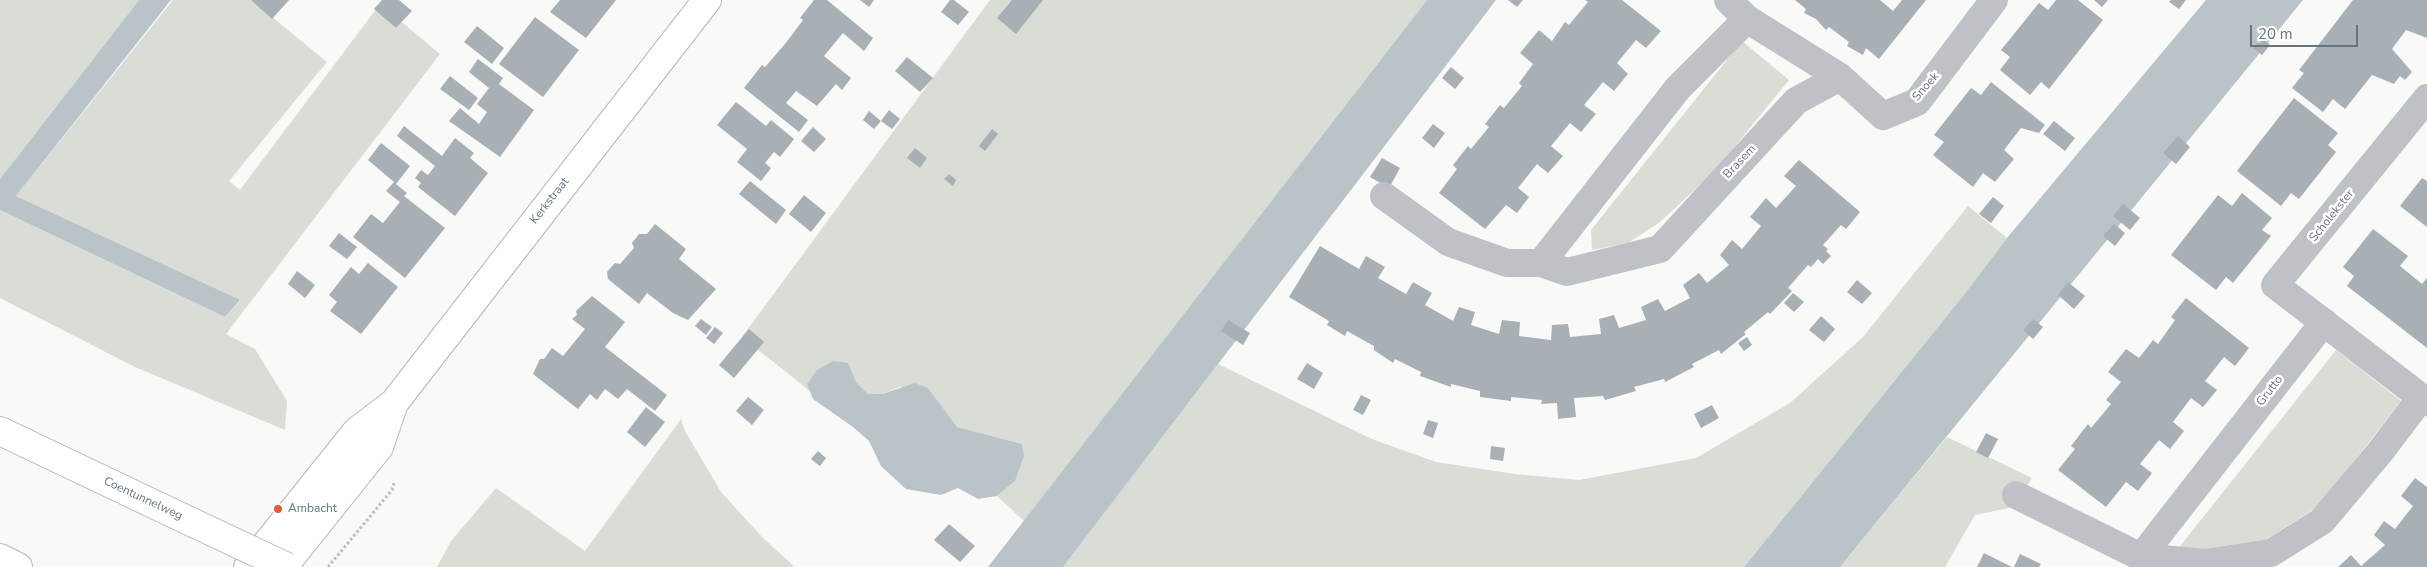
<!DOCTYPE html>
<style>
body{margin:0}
#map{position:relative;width:2427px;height:567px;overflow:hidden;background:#f9f9f7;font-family:"Nunito Sans",sans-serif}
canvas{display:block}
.scale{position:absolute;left:2250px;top:25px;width:108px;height:22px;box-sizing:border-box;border:2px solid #66747f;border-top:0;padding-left:6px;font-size:15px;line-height:18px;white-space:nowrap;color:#66747f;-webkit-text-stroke:4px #fff;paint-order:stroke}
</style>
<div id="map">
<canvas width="2427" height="567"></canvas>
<div class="scale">20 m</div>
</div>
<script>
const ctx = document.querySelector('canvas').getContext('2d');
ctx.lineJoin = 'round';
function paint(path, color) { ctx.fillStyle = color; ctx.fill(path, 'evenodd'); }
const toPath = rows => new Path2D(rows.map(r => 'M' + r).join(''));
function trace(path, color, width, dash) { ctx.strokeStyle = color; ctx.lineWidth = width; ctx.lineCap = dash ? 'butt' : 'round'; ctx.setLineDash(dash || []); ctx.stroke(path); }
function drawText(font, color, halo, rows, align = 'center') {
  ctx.font = font + ' "Nunito Sans",sans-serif'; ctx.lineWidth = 5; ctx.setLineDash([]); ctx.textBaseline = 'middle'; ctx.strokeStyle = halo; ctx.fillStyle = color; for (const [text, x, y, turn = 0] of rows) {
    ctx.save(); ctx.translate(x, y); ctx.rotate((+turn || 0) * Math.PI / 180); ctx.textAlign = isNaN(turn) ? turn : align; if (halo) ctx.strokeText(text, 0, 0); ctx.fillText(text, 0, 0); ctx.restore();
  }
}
paint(toPath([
 [0,0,139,0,0,179],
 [173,0,251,0,327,62,229,181,240,190,380,4,440,54,226,334,255,349,287,401,285,430,135,367,0,298,0,210,225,317,240,301,16,196],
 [990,0,1427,0,1024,521,997,496,1015,481,1022,444,956,427,928,388,899,387,882,394,868,394,856,382,807,384,810,391,742,337],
 [1742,41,1789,80,1714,172,1660,222,1628,243,1592,250,1591,230],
 [1968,206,2007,238,1963,296,1744,567,1063,567,1218,364,1372,439,1436,462,1515,474,1579,480,1696,458,1790,403,1863,337],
 [2336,350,2401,401,2320,505,2262,542,2235,552,2177,550],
 [681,419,685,431,721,492,763,538,795,567,437,567,451,541,496,488,585,551],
 [1947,437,2032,478,2014,507,1975,515,1945,567,1840,567]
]), '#d9ddd6');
paint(toPath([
 [139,0,171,0,16,196,240,300,225,317,0,210,0,179],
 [1427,0,1496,0,1063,567,988,567],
 [2206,0,2303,0,1840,567,1744,567,1963,296,2007,238],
 [833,361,848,363,856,382,868,394,882,394,915,383,928,388,957,427,1022,444,1024,456,1015,481,997,496,978,499,958,488,941,495,906,489,881,466,869,441,853,427,813,399,807,384,817,370]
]), '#bac4c8');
paint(toPath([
 [251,0,289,0,272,19],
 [382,0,399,0,412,11,396,28,374,9],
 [560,0,616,0,586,38,550,12],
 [814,0,827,0,873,38,864,51,843,33,824,56,851,78,842,90,836,84,817,106,796,91,786,103,808,120,799,132,744,88,762,65,765,67,785,44,803,20,800,18],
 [860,0,874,0,869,7],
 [950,0,954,0,969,12,958,25,941,12],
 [1012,0,1043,0,1016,34,997,18],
 [1508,0,1523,0,1517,7],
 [1585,0,1622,0,1661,31,1646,48,1636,40,1617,63,1628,74,1614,91,1603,82,1584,105,1596,114,1581,132,1570,123,1551,146,1563,156,1548,173,1537,164,1518,188,1529,197,1517,213,1506,205,1485,229,1439,193,1457,169,1453,165,1468,146,1471,149,1489,127,1485,124,1500,105,1504,108,1522,86,1519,83,1533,64,1520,53,1539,30,1552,41,1565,22,1569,25,1588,2],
 [1795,0,1880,0,1893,11,1902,0,1926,0,1879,59,1866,48,1863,55,1847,46,1849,42,1829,27,1826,30,1816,19,1804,13,1806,9],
 [2056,0,2078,0,2103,20,2049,89,2041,82,2030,95,2000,70,2010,57,2001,50,2039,3,2048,10],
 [2094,0,2108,0,2102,7],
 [2171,0,2186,0,2179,9,2169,2],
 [2353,0,2427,0,2427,38,2406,30,2392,49,2412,72,2405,80,2400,76,2394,84,2372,75,2345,109,2333,99,2323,112,2292,88,2304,73,2299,70],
 [535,17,579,50,543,97,499,64],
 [477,26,504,48,492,64,464,42],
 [2262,38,2270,45,2262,55,2253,48],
 [907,57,933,78,920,92,895,71],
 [478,59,503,78,499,84,534,110,500,157,449,121,460,108,479,124,487,112,477,104,489,88,469,72],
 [1451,67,1464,78,1455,89,1442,78],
 [450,76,478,98,469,110,440,89],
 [1991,82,2045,125,2039,133,2021,128,2004,150,2014,159,1995,182,1983,173,1973,187,1933,155,1944,142,1934,135,1971,88,1981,95],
 [2294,98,2338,133,2328,145,2336,152,2299,199,2291,193,2281,206,2237,171],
 [736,102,766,126,771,120,794,139,780,157,774,152,765,163,771,168,761,181,737,162,747,149,717,125],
 [889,110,900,119,892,129,881,121],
 [869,111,881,121,874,129,863,120],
 [2054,121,2075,138,2065,151,2043,134],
 [1433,124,1445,133,1434,148,1422,138],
 [404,126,442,156,455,138,474,153,470,158,488,173,455,216,418,187,421,183,415,178,421,170,428,175,435,166,397,136],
 [813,127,826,139,814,152,801,141],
 [992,129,998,134,985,151,979,146],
 [2178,136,2190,147,2176,164,2163,153],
 [381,143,410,166,396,184,407,193,404,196,445,228,405,278,353,237,371,214,383,223,400,202,386,191,394,182,368,160],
 [915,148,927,158,920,168,907,158],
 [1382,158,1400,168,1389,188,1370,177],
 [1799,160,1860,212,1846,229,1841,225,1823,245,1828,249,1826,251,1831,256,1823,264,1818,259,1811,267,1808,265,1788,288,1792,291,1770,314,1768,312,1744,332,1746,334,1721,354,1719,350,1692,364,1694,367,1665,382,1664,379,1634,387,1636,391,1605,400,1603,396,1574,398,1576,417,1558,419,1557,403,1541,404,1542,400,1511,397,1511,401,1480,397,1480,391,1451,384,1451,387,1420,376,1421,372,1395,359,1393,363,1374,350,1374,346,1347,331,1345,336,1327,325,1329,321,1289,297,1320,246,1359,269,1366,256,1385,267,1378,278,1406,294,1413,282,1432,293,1425,305,1453,321,1459,307,1475,312,1471,325,1499,334,1502,320,1520,322,1519,336,1551,340,1552,325,1568,324,1570,337,1601,334,1599,319,1614,315,1619,328,1646,320,1641,307,1658,299,1665,311,1690,298,1683,285,1699,273,1707,283,1729,265,1720,255,1732,240,1742,249,1761,226,1750,217,1766,198,1776,208,1796,186,1784,176],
 [949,174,956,180,953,186,944,179],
 [2422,178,2427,181,2427,227,2400,206],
 [750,181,786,210,776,224,739,194],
 [2242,193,2272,218,2262,230,2271,236,2233,283,2226,277,2216,290,2171,255,2218,195,2232,206],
 [804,195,826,213,811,232,789,214],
 [1993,197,2004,206,1991,223,1979,214],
 [2123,204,2140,218,2130,230,2113,216],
 [655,224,686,249,679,259,716,289,688,320,673,313,647,293,639,304,608,279,607,272,615,263,620,264,634,248,632,243,639,234,647,234],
 [2114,224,2125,233,2115,246,2103,236],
 [2373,229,2408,256,2400,266,2422,284,2427,278,2427,348,2347,286,2354,276,2343,267],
 [339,233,357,247,347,259,329,246],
 [368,263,398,287,361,334,330,311,337,302,329,295,351,267,359,274],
 [297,271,315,285,305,298,288,284],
 [1857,280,1872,293,1862,304,1847,292],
 [2068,282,2085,296,2074,309,2058,295],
 [1793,293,1804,302,1794,312,1784,303],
 [592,296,625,322,605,347,667,395,655,411,627,389,618,399,605,389,597,400,590,394,578,409,533,374,540,359,544,359,552,348,563,356,585,329,572,319,577,315,576,311],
 [2186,298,2249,348,2235,366,2224,357,2205,381,2217,390,2203,407,2191,398,2173,422,2184,431,2170,449,2159,440,2140,464,2152,473,2138,491,2126,482,2106,507,2058,470,2075,449,2071,446,2088,424,2091,428,2111,404,2106,400,2121,382,2108,372,2126,349,2139,358,2153,340,2158,344,2175,320,2171,317],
 [1821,316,1835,329,1824,342,1809,330],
 [701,319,712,327,706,335,695,326],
 [2033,319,2043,327,2033,339,2023,330],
 [1228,320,1250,333,1243,345,1221,331],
 [715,327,723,333,714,344,706,338],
 [749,329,764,342,734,378,719,365],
 [1747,337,1752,345,1744,351,1738,343],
 [1307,363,1323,373,1314,389,1297,379],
 [1361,395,1371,400,1363,415,1353,410],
 [748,397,764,410,752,425,736,411],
 [1712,405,1719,418,1701,428,1694,414],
 [646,407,665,422,645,447,627,432],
 [1428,420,1438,423,1433,438,1423,434],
 [1986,433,1998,439,1988,458,1976,452],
 [1491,446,1505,448,1503,461,1490,459],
 [818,451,826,458,820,466,811,459],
 [2415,478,2427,487,2427,567,2338,567,2351,555,2361,566,2385,545,2374,535,2384,521,2395,529,2413,506,2401,496],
 [949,524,975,546,960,562,934,540],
 [1984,553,2012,567,1977,567],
 [2020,554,2041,564,2039,567,2014,567]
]), '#a8b0b5');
const secondary = toPath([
 [248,567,357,431,394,403,707,0],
 [283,567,379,447,394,403]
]);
const highway = toPath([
 [0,431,185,519],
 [0,558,18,567]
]);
trace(secondary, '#b3b8bd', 30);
trace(highway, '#b4b8bb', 30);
trace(toPath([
 [328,567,392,490,394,483]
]), '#b9bcbf', 3, [2.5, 2.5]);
trace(toPath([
 [1728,0,1747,19,1840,77,1883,116,1917,102,1994,0],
 [2427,98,2275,285,2427,402],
 [1384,196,1448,242,1507,263,1541,263,1567,272,1660,249,1796,101,1840,77],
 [1541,263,1678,88,1747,19],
 [2016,495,2141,557,2205,563,2271,553,2322,521,2380,452,2421,398],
 [2141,557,2324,322]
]), '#bec2c6', 28);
trace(secondary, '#fff', 28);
trace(highway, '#fff', 28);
const highwayBridge = toPath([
 [185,519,287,567]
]);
trace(highwayBridge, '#b4b8bb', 30, []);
trace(highwayBridge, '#fff', 28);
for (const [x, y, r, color] of [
 [278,509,5,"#d85d38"]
]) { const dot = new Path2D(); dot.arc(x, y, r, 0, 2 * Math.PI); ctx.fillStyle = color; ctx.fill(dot); trace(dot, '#fff', 2); }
drawText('12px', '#66747f', '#fff', [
 ["Snoek",1926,87,-49],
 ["Brasem",1740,162,-47],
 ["Kerkstraat",550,201,-52],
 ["Scholekster",2332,216,-51],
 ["Grutto",2270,391,-52],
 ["Coentunnelweg",143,499,25]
]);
drawText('12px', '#66747f', '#fff', [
 ["Ambacht",288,509]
], 'left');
</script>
